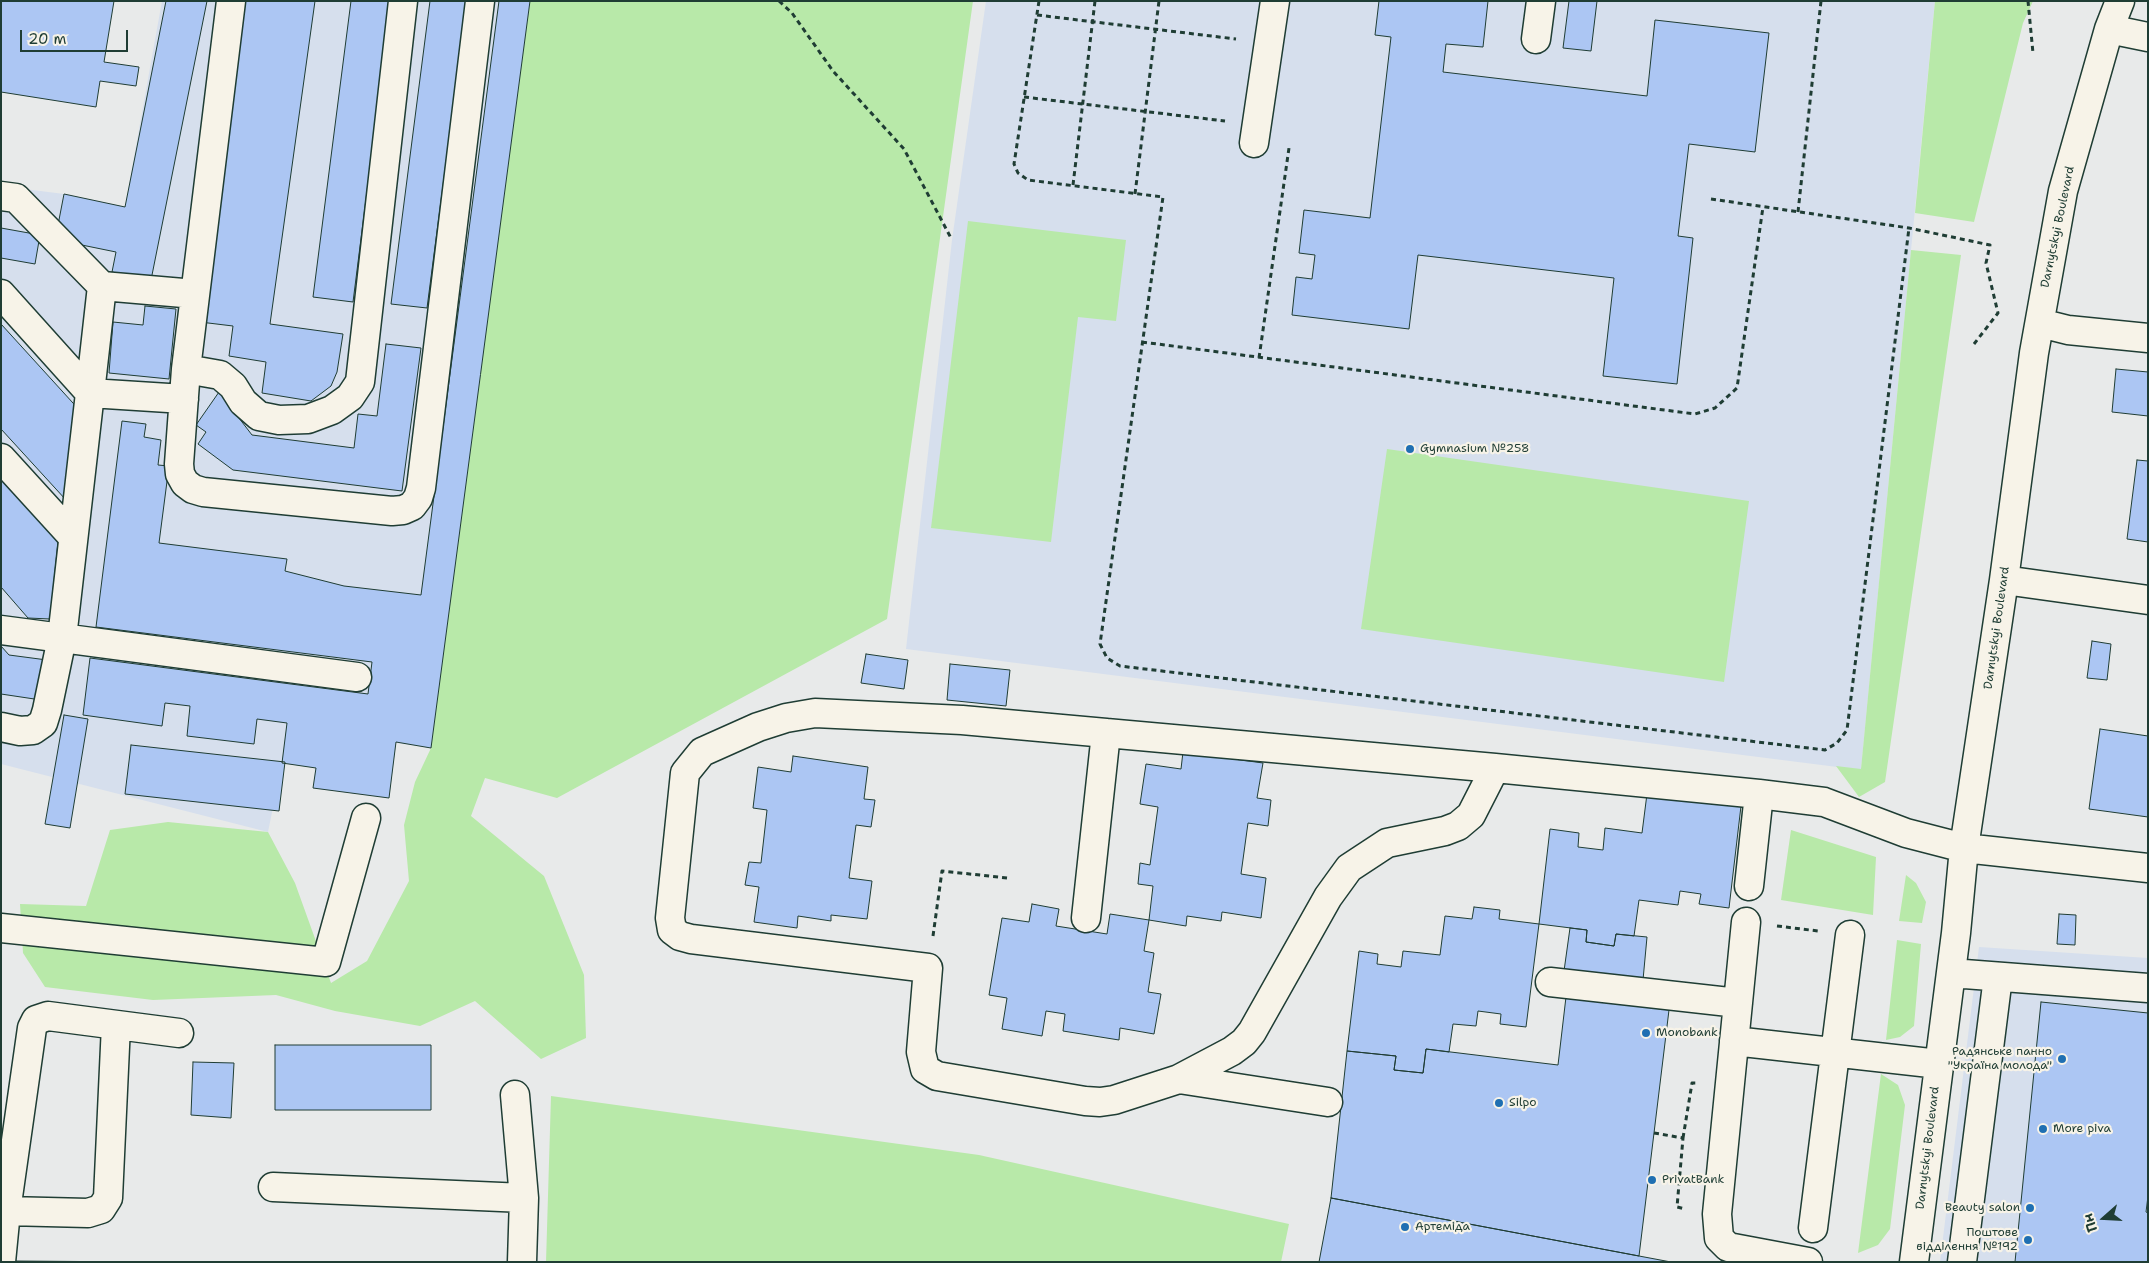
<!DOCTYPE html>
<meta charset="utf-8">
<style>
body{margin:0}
#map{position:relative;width:2149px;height:1263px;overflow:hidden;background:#e8eaea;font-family:"Shantell Sans",sans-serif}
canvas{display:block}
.frame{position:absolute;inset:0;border:2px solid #1f3d34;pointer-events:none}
.north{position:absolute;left:2079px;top:1193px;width:50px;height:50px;-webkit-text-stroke:4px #f7f3e8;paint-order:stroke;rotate:251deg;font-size:14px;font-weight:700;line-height:20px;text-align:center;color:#1f3d34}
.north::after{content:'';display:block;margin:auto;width:18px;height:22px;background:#1f3d34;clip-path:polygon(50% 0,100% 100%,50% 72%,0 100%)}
.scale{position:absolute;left:20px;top:30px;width:108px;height:22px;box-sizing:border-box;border:2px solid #1f3d34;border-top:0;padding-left:6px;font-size:15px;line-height:18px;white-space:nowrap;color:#1f3d34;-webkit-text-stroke:4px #f7f3e8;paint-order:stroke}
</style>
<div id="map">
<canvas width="2149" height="1263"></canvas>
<div class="frame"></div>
<div class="north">Пн</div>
<div class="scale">20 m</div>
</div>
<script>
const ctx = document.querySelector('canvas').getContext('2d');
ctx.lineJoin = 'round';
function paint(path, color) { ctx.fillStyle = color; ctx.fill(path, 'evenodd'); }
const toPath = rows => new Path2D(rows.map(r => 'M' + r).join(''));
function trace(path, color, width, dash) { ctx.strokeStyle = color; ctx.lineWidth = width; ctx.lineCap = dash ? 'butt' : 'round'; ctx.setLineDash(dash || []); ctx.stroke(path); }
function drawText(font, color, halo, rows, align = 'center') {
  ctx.font = font + ' "Shantell Sans",sans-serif'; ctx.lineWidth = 4.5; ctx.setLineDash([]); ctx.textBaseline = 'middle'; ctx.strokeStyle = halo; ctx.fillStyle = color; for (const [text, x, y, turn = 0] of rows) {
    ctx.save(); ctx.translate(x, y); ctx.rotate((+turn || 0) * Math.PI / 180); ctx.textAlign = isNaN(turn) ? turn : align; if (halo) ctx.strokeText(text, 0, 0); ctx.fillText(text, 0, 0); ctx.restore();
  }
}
paint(toPath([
 [162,1,530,1,431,748,396,743,389,798,313,788,315,768,282,763,268,832,1,764,1,186,64,194,125,207],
 [986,1,1935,1,1861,770,906,649,952,240],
 [1979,947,2148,958,2148,1262,1940,1262]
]), '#d6dfed');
paint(toPath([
 [530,1,973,1,887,619,557,798,485,778,471,816,544,876,584,975,586,1038,541,1059,475,1001,420,1026,335,1011,276,995,153,1000,45,987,23,953,20,904,86,906,110,830,168,822,268,832,295,883,331,983,367,961,409,881,404,825,415,782,431,748],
 [1935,1,2033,1,2023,23,1974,222,1915,213],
 [968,221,1126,240,1116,321,1078,317,1051,542,931,528],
 [1911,250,1961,255,1885,782,1859,797,1836,766,1861,769],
 [1387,449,1749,501,1724,682,1361,629],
 [1791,830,1876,857,1873,915,1781,900],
 [1906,875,1916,883,1926,902,1922,923,1899,921],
 [1897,940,1921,944,1914,1026,1900,1037,1886,1040],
 [1881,1074,1898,1085,1905,1105,1890,1229,1878,1245,1858,1253],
 [551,1096,979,1155,1289,1224,1281,1262,546,1262]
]), '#b8e9a9');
const building = toPath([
 [1,1,114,1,104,62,139,67,136,86,100,81,96,107,1,92,1,1],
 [166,1,207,1,151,280,112,272,116,252,72,243,58,225,64,194,125,207,166,1],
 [245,1,315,1,270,324,343,334,337,372,331,386,311,401,262,393,266,362,229,356,233,326,200,322,245,1],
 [351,1,391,1,353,302,313,297,351,1],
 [430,1,467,1,427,308,391,304,430,1],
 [499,1,530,1,431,748,396,742,389,798,313,788,316,768,282,763,287,723,257,719,254,744,187,736,190,706,165,703,162,726,83,715,90,658,368,694,372,662,96,627,122,421,146,424,144,437,161,440,158,465,169,466,159,543,287,559,285,571,344,586,421,595,499,1],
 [1379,1,1488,1,1483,47,1446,44,1443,72,1647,96,1655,20,1769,33,1755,152,1689,144,1678,236,1693,238,1677,384,1603,376,1614,278,1418,255,1409,329,1292,315,1296,277,1312,279,1315,255,1299,253,1304,210,1370,218,1391,37,1375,35,1379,1],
 [1569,1,1597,1,1591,51,1563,48,1569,1],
 [1,228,40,235,35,264,1,258,1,228],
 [145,306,176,309,169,379,109,373,113,322,143,325,145,306],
 [1,324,83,414,66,500,1,429,1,324],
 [386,344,421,348,402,491,233,470,198,444,206,432,196,425,219,392,252,435,354,448,358,414,377,416,386,344],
 [2116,369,2148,372,2148,416,2112,412,2116,369],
 [2137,460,2148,461,2148,542,2127,539,2137,460],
 [1,479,58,542,50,619,28,618,1,587,1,479],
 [2092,641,2111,644,2107,680,2087,678,2092,641],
 [1,646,9,655,47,660,41,700,1,694,1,646],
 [866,654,908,660,904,689,861,683,866,654],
 [950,664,1010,670,1006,706,947,700,950,664],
 [64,715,88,719,70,828,45,824,64,715],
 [2100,729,2148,736,2148,817,2089,809,2100,729],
 [131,745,285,762,279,811,125,794,131,745],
 [1183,752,1263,763,1257,798,1271,800,1268,826,1248,823,1241,874,1266,878,1261,918,1222,912,1221,921,1187,916,1186,926,1149,920,1153,886,1138,884,1140,863,1150,865,1158,807,1140,804,1146,764,1181,769,1183,752],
 [793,756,868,767,864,799,875,800,871,827,856,825,849,878,872,881,867,919,831,915,831,921,798,916,797,928,754,922,759,887,745,885,749,862,761,863,767,810,753,808,758,767,791,772,793,756],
 [1648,786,1741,806,1729,908,1699,904,1701,894,1680,891,1678,905,1639,900,1634,936,1616,934,1614,946,1586,942,1587,930,1539,924,1550,829,1579,833,1578,847,1603,850,1605,828,1642,833,1648,786],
 [1032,904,1059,909,1056,926,1107,934,1110,914,1149,920,1144,951,1154,953,1148,992,1161,994,1154,1034,1120,1028,1119,1040,1063,1031,1065,1014,1046,1011,1042,1036,1002,1029,1007,998,989,995,1002,918,1029,922,1032,904],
 [1474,907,1500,910,1499,919,1539,924,1526,1027,1500,1024,1501,1014,1478,1011,1476,1026,1453,1024,1449,1052,1426,1049,1423,1073,1394,1070,1396,1056,1347,1051,1359,951,1378,954,1377,964,1401,967,1403,951,1440,955,1445,916,1472,919,1474,907],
 [2059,914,2076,915,2075,945,2057,944,2059,914],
 [1570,928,1587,930,1586,942,1614,946,1616,934,1647,937,1643,980,1564,971,1570,928],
 [1566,997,1669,1010,1639,1256,1331,1198,1347,1051,1396,1056,1394,1070,1423,1073,1426,1049,1558,1065,1566,997],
 [2041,1002,2148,1013,2148,1196,2146,1212,2148,1213,2148,1262,2015,1262,2041,1002],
 [275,1045,431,1045,431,1110,275,1110,275,1045],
 [193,1062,234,1063,231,1118,191,1115,193,1062],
 [1331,1198,1639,1256,1671,1262,1319,1262,1331,1198],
 [13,1261,146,1262,13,1262,13,1261]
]);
paint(building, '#acc6f3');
trace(building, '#1f3d34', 1);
const minor = toPath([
 [231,1,186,369,179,464,180,474,185,483,193,489,203,492,392,511,403,510,412,506,418,498,421,488,480,1],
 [2109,29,2148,37],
 [1536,39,1541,1],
 [1254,143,1275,1],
 [1,196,16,198,102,286],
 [1,294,90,393,62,638,47,710,43,723,33,730,20,731,1,727],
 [2040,323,2068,330,2148,338],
 [186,369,220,375,233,386,243,402,259,416,279,420,308,419,332,410,350,397,360,382,403,1],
 [184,399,90,393,102,286,195,294],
 [1,458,73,537],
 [2004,580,2148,600],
 [1,630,357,677],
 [1495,768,1471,815,1458,826,1445,831,1387,843,1349,868,1328,897,1252,1032,1244,1042,1232,1051,1179,1079,1114,1100,1100,1102,1085,1101,937,1076,925,1069,921,1052,928,968,691,939,680,936,672,930,670,918,685,773,702,752,758,727,786,718,815,713,962,720,1106,733,1495,768,1759,794,1824,802,1906,833,1964,848,2148,868],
 [1749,886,1759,794],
 [1086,918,1106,733],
 [1746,922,1717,1214,1719,1238,1728,1247,1808,1262],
 [1,928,326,962,366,818],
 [1951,973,2148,988],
 [1550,982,1738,1003],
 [1734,1041,1939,1064],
 [1179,1079,1328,1102],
 [515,1095,524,1198,522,1262],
 [273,1187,524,1198],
 [6,1211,88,1213,101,1209,108,1198,116,1025],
 [1813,1228,1850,935],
 [1,1262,6,1211,32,1028,36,1020,48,1016,179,1033],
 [1914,1262,1956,933,1964,848,2004,580,2034,353,2063,191,2109,29,2120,1],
 [1962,1262,1998,977]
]);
trace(minor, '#1f3d34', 31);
trace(toPath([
 [779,1,792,13,833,71,904,149,952,240],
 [1039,1,1014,164,1018,173,1028,180,1163,197,1100,644,1107,658,1120,666,1825,750,1837,743,1847,730,1909,228],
 [2028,1,2033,53],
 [1037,15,1236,39],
 [1024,97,1225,121],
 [1073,185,1095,1],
 [1135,194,1159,1],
 [1711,199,1909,228,1990,245,1986,263,1998,313,1974,344],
 [1798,212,1821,1],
 [1142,342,1695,414,1715,408,1737,388,1763,207],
 [1259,358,1289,148,1286,148],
 [1777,926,1818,931],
 [933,936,942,871,1007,878],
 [1654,1133,1683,1138,1677,1207,1685,1209],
 [1683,1138,1692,1083,1698,1083]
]), '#1f3d34', 3, [5, 4]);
trace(minor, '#f7f3e8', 28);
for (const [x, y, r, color] of [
 [1410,449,5,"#1f6fb2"],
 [1646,1033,5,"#1f6fb2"],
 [2062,1059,5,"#1f6fb2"],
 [1499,1103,5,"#1f6fb2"],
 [2043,1129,5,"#1f6fb2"],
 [1652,1180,5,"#1f6fb2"],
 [2030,1208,5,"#1f6fb2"],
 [1405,1227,5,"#1f6fb2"],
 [2028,1240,5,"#1f6fb2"]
]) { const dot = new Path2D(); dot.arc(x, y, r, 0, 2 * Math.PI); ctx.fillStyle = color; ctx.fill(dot); trace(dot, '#f7f3e8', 2); }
drawText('12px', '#1f3d34', '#f7f3e8', [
 ["Darnytskyi Boulevard",2058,227,-78],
 ["Darnytskyi Boulevard",1997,628,-82],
 ["Darnytskyi Boulevard",1928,1148,-83]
]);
drawText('12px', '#1f3d34', '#f7f3e8', [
 ["Gymnasium №258",1420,449],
 ["Monobank",1656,1033],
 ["Радянське панно",2052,1052,"right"],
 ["\"Україна молода\"",2052,1066,"right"],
 ["Silpo",1509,1103],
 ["More piva",2053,1129],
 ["PrivatBank",1662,1180],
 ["Beauty salon",2020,1208,"right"],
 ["Артеміда",1415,1227],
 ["Поштове",2018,1233,"right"],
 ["відділення №192",2018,1247,"right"]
], 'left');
</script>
